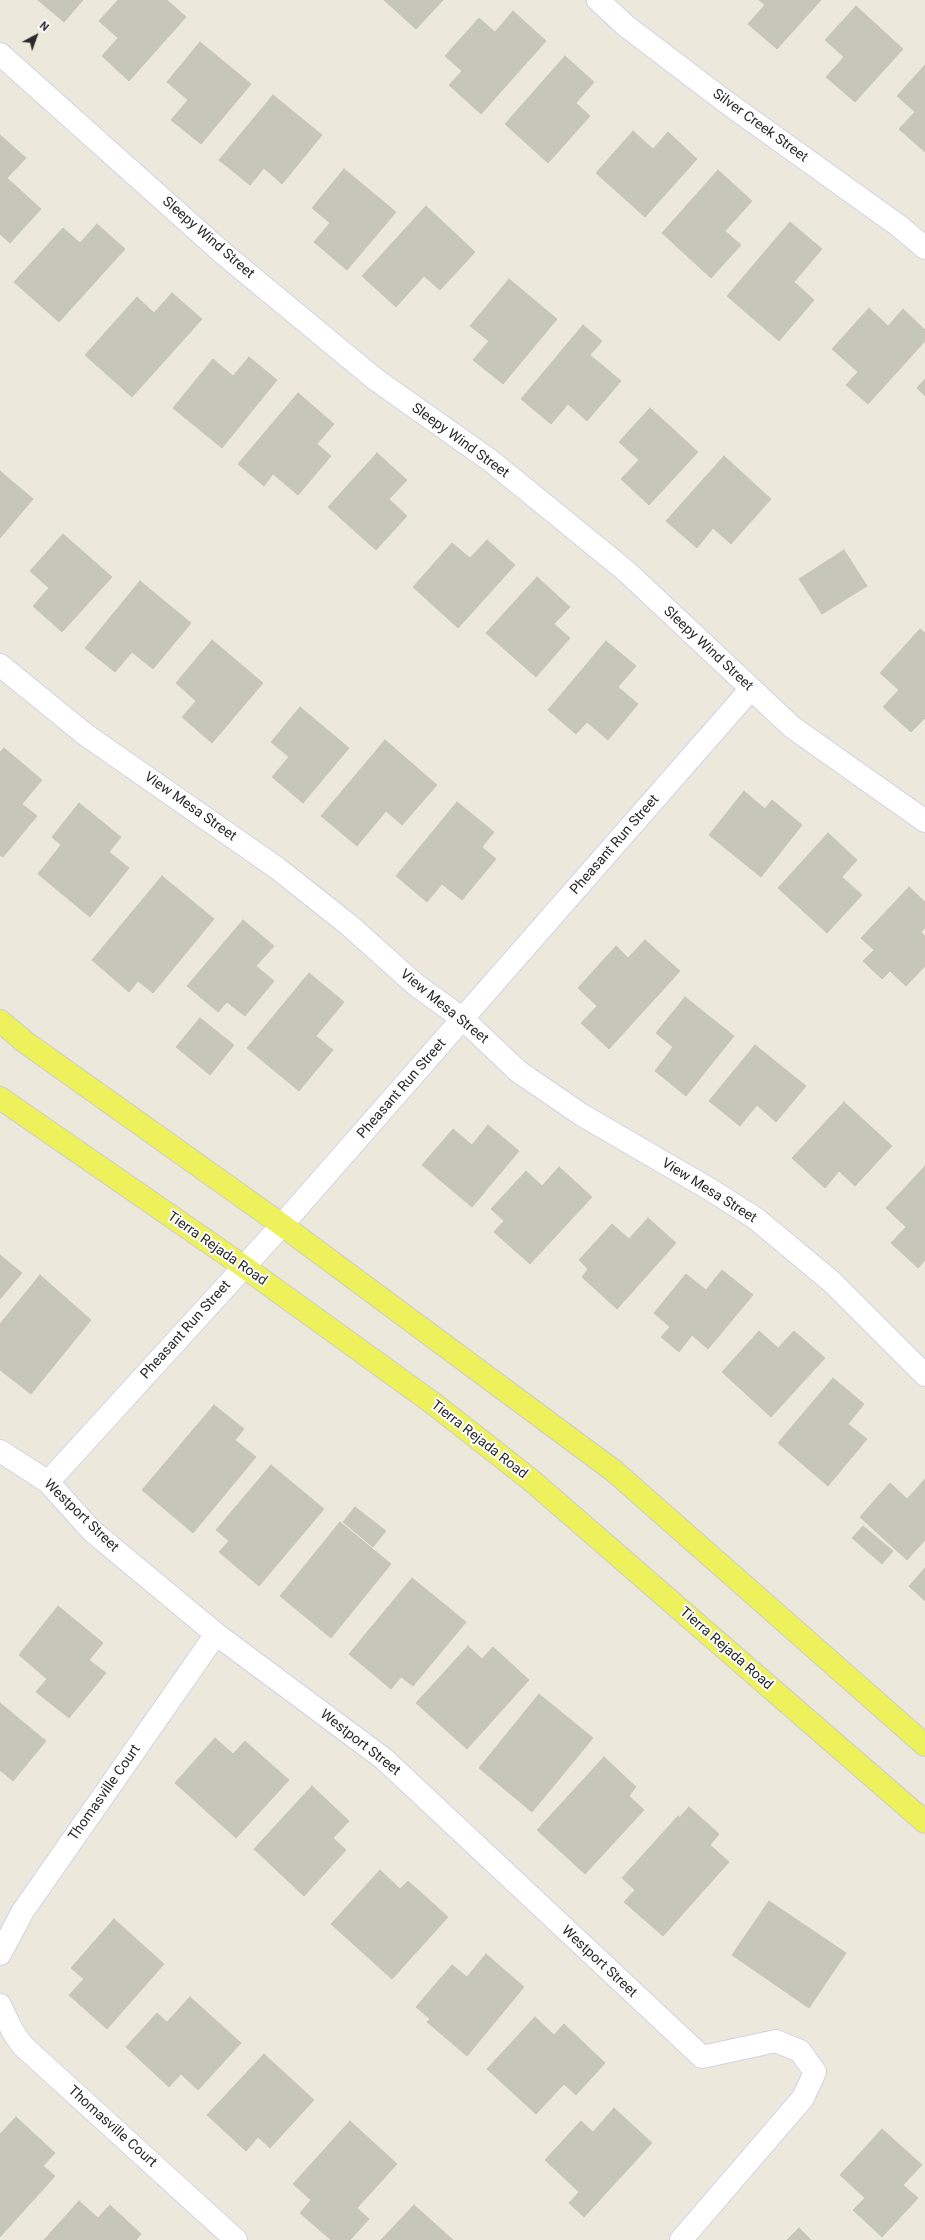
<!DOCTYPE html>
<style>
body{margin:0}
#map{position:relative;width:925px;height:2240px;overflow:hidden;background:#ece9dc;font-family:Roboto,sans-serif}
canvas{display:block}
.north{position:absolute;left:16px;top:16px;width:40px;height:40px;-webkit-text-stroke:3px #fff;paint-order:stroke;rotate:41deg;font-size:11px;font-weight:700;line-height:16px;text-align:center;color:#2a2a2a}
.north::after{content:'';display:block;margin:auto;width:14px;height:18px;background:#2a2a2a;clip-path:polygon(50% 0,100% 100%,50% 72%,0 100%)}
</style>
<div id="map">
<canvas width="925" height="2240"></canvas>
<div class="north">N</div>
</div>
<script>
const ctx = document.querySelector('canvas').getContext('2d');
ctx.lineJoin = 'round';
function paint(path, color) { ctx.fillStyle = color; ctx.fill(path, 'evenodd'); }
const toPath = rows => new Path2D(rows.map(r => 'M' + r).join(''));
function trace(path, color, width, dash) { ctx.strokeStyle = color; ctx.lineWidth = width; ctx.lineCap = dash ? 'butt' : 'round'; ctx.setLineDash(dash || []); ctx.stroke(path); }
function drawText(font, color, halo, rows, align = 'center') {
  ctx.font = font + ' Roboto,sans-serif'; ctx.lineWidth = 4; ctx.setLineDash([]); ctx.textBaseline = 'middle'; ctx.strokeStyle = halo; ctx.fillStyle = color; for (const [text, x, y, turn = 0] of rows) {
    ctx.save(); ctx.translate(x, y); ctx.rotate((+turn || 0) * Math.PI / 180); ctx.textAlign = isNaN(turn) ? turn : align; if (halo) ctx.strokeText(text, 0, 0); ctx.fillText(text, 0, 0); ctx.restore();
  }
}
const building = toPath([
 [38,0,83,0,64,22,38,0],
 [118,0,167,0,186,17,129,81,102,56,118,38,99,21,118,0],
 [384,0,443,0,416,29,384,0],
 [759,0,821,0,777,49,748,24,765,5,759,0],
 [856,6,903,49,855,102,826,77,844,57,825,40,856,6],
 [513,11,546,41,481,114,449,85,462,71,445,56,479,18,495,32,513,11],
 [200,42,251,84,201,144,171,120,188,100,167,82,200,42],
 [565,56,594,82,576,103,590,116,548,163,505,124,565,56],
 [925,65,925,152,899,129,915,112,897,96,925,65],
 [273,95,322,135,282,184,264,168,250,185,219,160,273,95],
 [633,131,653,149,668,132,697,159,645,217,596,173,633,131],
 [0,135,26,158,7,178,41,209,10,243,0,234,0,135],
 [344,169,396,212,347,270,314,242,330,223,312,208,344,169],
 [718,170,752,201,725,231,741,245,711,278,662,233,718,170],
 [426,206,475,252,440,290,424,276,396,307,362,276,426,206],
 [790,222,822,249,794,282,814,300,779,341,727,296,790,222],
 [97,224,125,249,59,322,14,282,63,228,80,243,97,224],
 [509,279,557,319,503,384,473,360,489,341,470,326,509,279],
 [172,293,202,319,132,397,85,355,137,297,154,313,172,293],
 [869,308,888,326,903,309,925,330,925,341,868,404,846,385,858,372,832,349,869,308],
 [583,325,602,341,590,355,621,381,587,421,568,404,551,424,521,399,583,325],
 [249,357,277,380,222,448,173,408,213,359,233,376,249,357],
 [925,379,925,396,917,388,925,379],
 [298,393,334,424,317,444,331,456,298,495,273,474,264,486,238,464,298,393],
 [650,408,698,452,649,505,621,479,639,460,619,442,650,408],
 [377,453,407,480,389,499,407,516,376,550,328,507,377,453],
 [724,456,771,499,731,544,713,528,697,548,666,521,724,456],
 [0,471,33,499,0,538,0,471],
 [63,534,112,577,62,632,33,606,49,588,30,571,63,534],
 [487,540,515,565,458,628,413,587,452,543,470,558,487,540],
 [844,550,867,586,822,614,799,579,844,550],
 [537,577,570,607,554,624,570,638,536,677,486,633,537,577],
 [140,581,191,623,153,669,132,652,115,672,85,648,140,581],
 [920,629,925,633,925,718,911,732,883,707,899,690,880,673,920,629],
 [212,640,263,683,212,743,182,717,196,701,176,683,212,640],
 [606,641,636,666,618,687,638,704,608,740,587,722,576,734,548,710,606,641],
 [300,707,349,748,303,803,272,777,289,757,271,742,300,707],
 [385,740,437,785,402,825,386,811,357,846,321,816,385,740],
 [4,748,42,780,22,804,37,816,3,857,0,855,0,752,4,748],
 [744,791,765,809,772,800,802,825,761,877,709,835,744,791],
 [457,802,494,832,482,847,496,859,462,900,442,884,427,902,396,876,457,802],
 [79,803,121,837,109,852,129,868,90,917,38,874,61,845,52,837,79,803],
 [828,833,857,860,842,877,862,895,827,933,778,888,828,833],
 [162,876,214,919,153,993,138,981,129,992,92,960,162,876],
 [909,887,925,902,925,928,921,932,925,936,925,966,906,986,890,971,882,979,863,961,874,950,861,938,909,887],
 [243,920,274,946,256,966,274,981,245,1016,227,1002,218,1012,187,986,243,920],
 [645,940,680,971,609,1049,581,1023,597,1006,578,988,616,946,628,958,645,940],
 [309,973,344,1002,316,1036,333,1050,299,1091,247,1048,309,973],
 [685,997,734,1036,686,1096,655,1071,673,1047,656,1033,685,997],
 [200,1018,234,1045,210,1075,176,1047,200,1018],
 [755,1045,806,1086,776,1122,757,1105,740,1126,709,1101,755,1045],
 [844,1102,892,1146,855,1186,839,1171,825,1188,792,1158,844,1102],
 [488,1125,519,1151,472,1207,422,1165,453,1129,472,1145,488,1125],
 [925,1166,925,1260,918,1268,891,1243,906,1227,886,1208,925,1166],
 [559,1167,592,1197,530,1264,494,1232,504,1221,491,1209,526,1171,542,1186,559,1167],
 [648,1218,676,1243,617,1309,582,1277,588,1269,579,1260,612,1224,629,1239,648,1218],
 [0,1255,22,1273,0,1299,0,1255],
 [722,1270,753,1295,708,1349,692,1335,679,1352,661,1337,670,1327,654,1313,686,1274,706,1290,722,1270],
 [40,1275,91,1320,31,1394,0,1370,0,1324,40,1275],
 [759,1331,778,1348,794,1331,825,1358,771,1417,722,1372,759,1331],
 [833,1378,864,1404,848,1424,867,1439,828,1486,778,1443,833,1378],
 [214,1405,244,1429,235,1440,256,1457,193,1533,142,1490,214,1405],
 [271,1465,324,1509,259,1586,219,1552,229,1541,216,1530,271,1465],
 [925,1479,925,1540,907,1560,860,1517,890,1483,907,1499,925,1479],
 [355,1507,386,1531,373,1547,343,1522,355,1507],
 [340,1522,391,1564,331,1638,280,1596,340,1522],
 [863,1526,893,1551,882,1564,852,1538,863,1526],
 [925,1568,925,1601,909,1586,925,1568],
 [412,1578,466,1622,413,1686,401,1677,391,1689,349,1654,412,1578],
 [58,1606,103,1643,89,1660,106,1673,69,1718,36,1692,47,1679,19,1655,58,1606],
 [468,1646,482,1659,493,1647,529,1680,467,1749,416,1703,468,1646],
 [539,1694,593,1738,532,1812,479,1768,539,1694],
 [0,1703,46,1741,13,1781,0,1770,0,1703],
 [215,1738,233,1754,245,1741,289,1780,236,1838,175,1783,215,1738],
 [604,1757,636,1787,629,1796,644,1810,585,1874,537,1830,604,1757],
 [312,1786,349,1821,333,1838,346,1850,304,1896,254,1849,312,1786],
 [689,1807,719,1834,710,1845,680,1817,689,1807],
 [678,1816,729,1862,663,1936,624,1902,635,1890,622,1878,678,1816],
 [380,1870,400,1889,408,1881,448,1917,392,1979,331,1924,380,1870],
 [769,1901,846,1953,809,2008,732,1955,769,1901],
 [114,1919,164,1964,107,2029,69,1995,84,1979,71,1968,114,1919],
 [486,1954,524,1987,467,2056,427,2022,430,2019,416,2007,452,1965,467,1977,486,1954],
 [190,1997,241,2043,198,2090,181,2074,169,2087,126,2047,157,2013,167,2022,190,1997],
 [535,2017,554,2035,564,2024,605,2063,576,2095,564,2084,536,2114,487,2069,535,2017],
 [264,2054,314,2100,270,2148,258,2137,246,2151,207,2115,264,2054],
 [614,2108,652,2143,584,2217,569,2203,579,2192,545,2160,581,2121,593,2132,614,2108],
 [16,2117,55,2153,43,2166,55,2176,0,2237,0,2134,16,2117],
 [350,2121,397,2164,357,2208,369,2219,350,2240,331,2240,300,2213,311,2200,293,2184,350,2121],
 [882,2129,922,2165,903,2185,918,2198,882,2237,853,2210,865,2198,840,2175,882,2129],
 [79,2201,98,2218,110,2205,141,2234,136,2240,44,2240,79,2201],
 [414,2205,453,2240,381,2240,414,2205],
 [799,2228,811,2240,787,2240,799,2228]
]);
paint(building, '#c7c6bb');
trace(building, '#c7c6b5', 1);
const minor = toPath([
 [598,0,626,26,726,102,899,226,925,248],
 [0,54,225,255,375,379,491,461,626,571,792,727,925,821],
 [0,665,86,735,277,868,349,925,416,985,463,1019,519,1072,582,1115,711,1190,755,1218,832,1282,925,1375],
 [0,1451,48,1482,92,1531,216,1634,384,1759,702,2057,776,2041,800,2051,815,2072,803,2098,681,2240],
 [48,1482,282,1225,750,690],
 [0,1954,23,1911,216,1634],
 [0,2005,13,2032,23,2046,236,2240]
]);
const major = toPath([
 [0,1021,25,1042,282,1225,614,1471,925,1745],
 [0,1098,243,1266,434,1404,531,1480,925,1822]
]);
trace(minor, '#d2d1e3', 24);
trace(major, '#ccc', 24);
trace(minor, '#fff', 22);
trace(major, '#edf15c', 22);
drawText('14px', '#2a2a2a', '#fff', [
 ["Silver Creek Street",760,126,36],
 ["Sleepy Wind Street",208,238,41],
 ["Sleepy Wind Street",460,441,36],
 ["Sleepy Wind Street",708,649,43],
 ["View Mesa Street",190,807,35],
 ["Pheasant Run Street",615,845,-49],
 ["View Mesa Street",444,1007,39],
 ["Pheasant Run Street",402,1089,-49],
 ["View Mesa Street",709,1191,32],
 ["Tierra Rejada Road",217,1249,35],
 ["Pheasant Run Street",186,1330,-48],
 ["Tierra Rejada Road",479,1440,38],
 ["Westport Street",81,1516,44],
 ["Tierra Rejada Road",726,1649,41],
 ["Westport Street",360,1743,38],
 ["Thomasville Court",105,1793,-55],
 ["Westport Street",599,1962,43],
 ["Thomasville Court",112,2127,42]
]);
</script>
